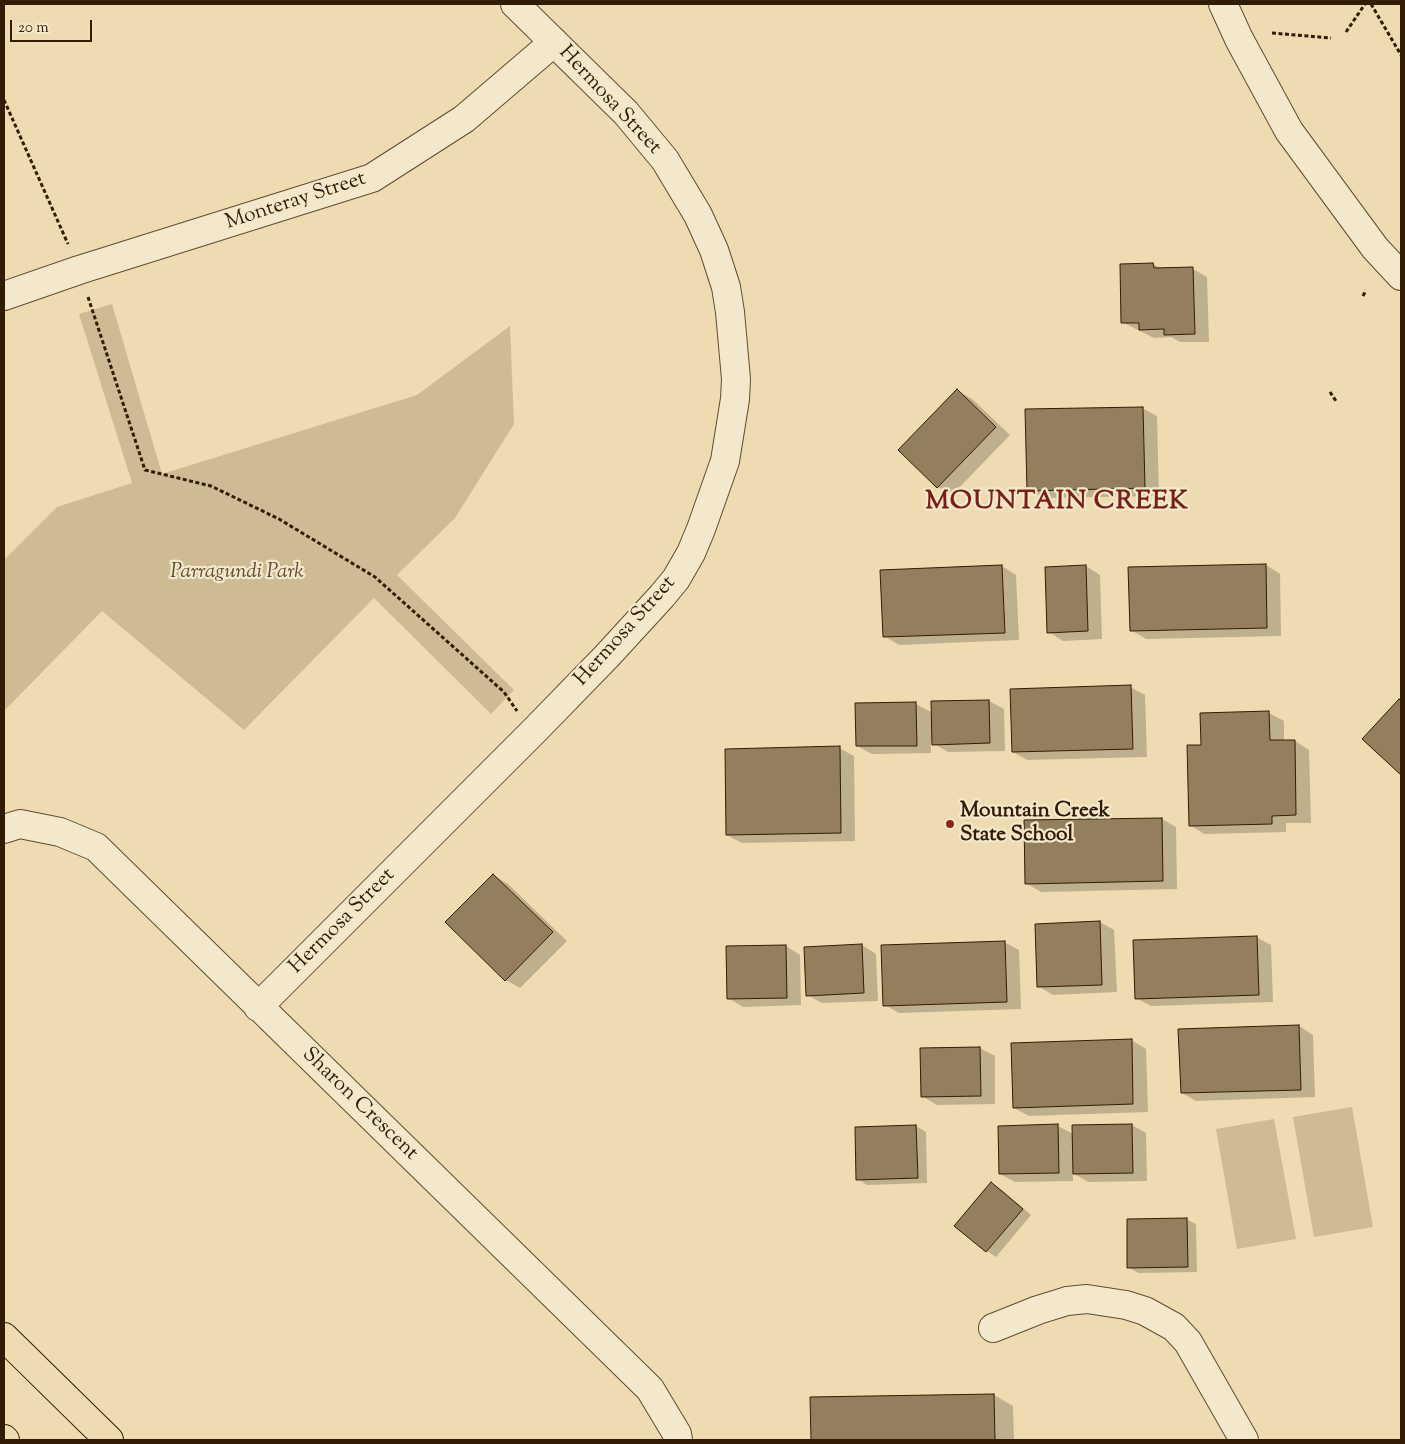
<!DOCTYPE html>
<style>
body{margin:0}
#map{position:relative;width:1405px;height:1444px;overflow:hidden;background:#eedbb1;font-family:"Sorts Mill Goudy",serif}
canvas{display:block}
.frame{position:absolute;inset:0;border:5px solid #311c05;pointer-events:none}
.scale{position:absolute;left:10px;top:20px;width:82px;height:22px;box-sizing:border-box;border:2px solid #311c05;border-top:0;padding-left:6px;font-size:15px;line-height:18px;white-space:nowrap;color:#311c05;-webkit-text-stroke:4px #f4e8cc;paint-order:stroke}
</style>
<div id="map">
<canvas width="1405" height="1444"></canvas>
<div class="frame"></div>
<div class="scale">20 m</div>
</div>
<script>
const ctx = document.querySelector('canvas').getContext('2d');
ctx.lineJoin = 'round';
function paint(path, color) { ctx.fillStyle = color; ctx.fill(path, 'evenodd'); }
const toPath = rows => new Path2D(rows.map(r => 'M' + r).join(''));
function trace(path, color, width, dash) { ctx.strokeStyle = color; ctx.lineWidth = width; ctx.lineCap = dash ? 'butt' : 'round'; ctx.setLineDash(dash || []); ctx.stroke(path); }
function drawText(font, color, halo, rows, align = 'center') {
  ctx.font = font + ' "Sorts Mill Goudy",serif'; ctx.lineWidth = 4.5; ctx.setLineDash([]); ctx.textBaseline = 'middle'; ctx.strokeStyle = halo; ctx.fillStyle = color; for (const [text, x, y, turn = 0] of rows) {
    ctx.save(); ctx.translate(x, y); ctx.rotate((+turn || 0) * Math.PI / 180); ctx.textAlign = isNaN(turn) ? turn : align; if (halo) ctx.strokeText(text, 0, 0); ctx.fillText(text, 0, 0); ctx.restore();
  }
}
paint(toPath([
 [112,304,162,474,417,395,510,326,514,424,455,518,397,575,514,690,491,714,374,598,244,730,102,611,4,711,4,560,57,507,132,483,79,314],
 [1352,1107,1373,1227,1314,1237,1293,1117],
 [1274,1119,1296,1239,1237,1249,1216,1129]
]), '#cebb94');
paint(toPath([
 [1153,264,1162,269,1193,269,1207,277,1209,342,1180,342,1171,337,1154,338,1122,322],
 [957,391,972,399,1010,435,952,495,938,487],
 [1142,408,1157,416,1159,496,1043,498,1029,490],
 [1266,565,1280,574,1281,636,1146,639,1131,630],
 [1002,566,1016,575,1019,640,899,645,884,636],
 [1086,566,1100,575,1102,639,1063,641,1049,632],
 [1130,687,1145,695,1147,757,1027,760,1013,752],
 [989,701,1004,709,1005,751,948,752,931,742,931,753,872,754,857,746,916,704,933,713,932,702],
 [1400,701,1401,702,1401,773,1364,738],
 [1269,713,1284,721,1284,742,1295,741,1309,750,1311,823,1286,823,1286,832,1204,834,1190,825,1202,746,1201,714],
 [839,748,854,756,855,841,742,843,727,835],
 [1162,819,1176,827,1177,889,1041,892,1026,883],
 [493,875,508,884,567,941,520,988,506,980],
 [1100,922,1114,930,1117,992,1053,995,1038,986],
 [1256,937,1271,945,1273,1002,1151,1006,1136,998],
 [1004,942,1019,950,1021,1009,899,1013,885,1005],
 [862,945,876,954,878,1001,822,1003,807,995],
 [786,946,800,955,801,1005,743,1007,728,998],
 [1299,1026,1313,1035,1315,1097,1196,1101,1182,1093],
 [1131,1040,1146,1049,1148,1112,1029,1116,1014,1108],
 [980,1048,995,1056,995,1104,937,1105,922,1096,922,1049],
 [1132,1125,1146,1133,1147,1181,1088,1182,1073,1173,1073,1181,1015,1182,1000,1174,1000,1127,1058,1126,1073,1134],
 [916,1126,926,1132,927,1183,867,1185,858,1179,856,1128],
 [991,1184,1001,1189,1031,1215,996,1257,987,1251],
 [1186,1219,1196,1224,1197,1272,1138,1273,1129,1267],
 [994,1395,1013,1406,1014,1440,812,1440,812,1399]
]), '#0003');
const building = toPath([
 [1153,263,1154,268,1193,267,1195,334,1164,335,1164,329,1139,330,1139,323,1121,323,1120,264,1153,263],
 [957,389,996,427,937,488,898,450,957,389],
 [1143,407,1145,488,1027,491,1025,409,1143,407],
 [1266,564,1267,628,1130,631,1128,567,1266,564],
 [1002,565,1005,633,883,637,880,570,1002,565],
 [1086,565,1088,631,1047,633,1045,567,1086,565],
 [1131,685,1133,749,1012,752,1010,689,1131,685],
 [1399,699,1401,701,1401,775,1362,739,1399,699],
 [989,700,990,743,932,745,931,701,989,700],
 [916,702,917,746,856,746,855,703,916,702],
 [1269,711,1270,740,1295,740,1296,815,1272,816,1272,824,1189,826,1187,745,1201,745,1200,713,1269,711],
 [840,746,841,833,726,835,725,749,840,746],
 [1162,818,1163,881,1025,884,1024,820,1162,818],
 [493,874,553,932,505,981,445,922,493,874],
 [1100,921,1102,985,1037,987,1035,924,1100,921],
 [1257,936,1259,995,1135,999,1133,940,1257,936],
 [1005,941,1007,1002,883,1006,881,945,1005,941],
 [862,944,864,993,806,996,804,947,862,944],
 [786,945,787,998,727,999,726,946,786,945],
 [1299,1025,1301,1090,1181,1093,1178,1029,1299,1025],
 [1132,1039,1133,1104,1013,1108,1011,1043,1132,1039],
 [980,1047,981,1096,921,1097,920,1048,980,1047],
 [1058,1124,1059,1173,999,1174,998,1126,1058,1124],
 [1132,1124,1133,1173,1073,1174,1072,1125,1132,1124],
 [916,1125,918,1178,856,1180,855,1127,916,1125],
 [991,1182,1023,1209,986,1252,954,1226,991,1182],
 [1187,1218,1188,1267,1127,1268,1127,1219,1187,1218],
 [994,1394,995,1440,811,1440,810,1397,994,1394]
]);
paint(building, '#937f5e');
trace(building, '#311c05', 1);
const minor = toPath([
 [1223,4,1239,39,1289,131,1375,248,1401,276],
 [4,296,79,270,372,178,464,119,554,42],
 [4,829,20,824,60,832,96,847,650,1389,677,1434,678,1440],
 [258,1007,535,730,607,656,662,596,676,579,691,553,701,529,725,461,735,399,736,379,730,312,726,287,714,250,698,215,665,160,626,113,515,4],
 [993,1328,1038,1310,1067,1301,1087,1299,1126,1305,1145,1311,1174,1327,1188,1342,1244,1440]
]);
const major = toPath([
 [4,1337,109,1440],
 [4,1439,5,1440]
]);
trace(minor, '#604c30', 30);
trace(major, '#311c05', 30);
trace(toPath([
 [1371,4,1401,55],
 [1346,32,1365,4],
 [1272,33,1331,38],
 [4,100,68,244],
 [1363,296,1366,290],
 [88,297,145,470,211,486,279,519,375,577,504,692,517,711],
 [1330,392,1336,401]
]), '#311c05', 3, [4, 2.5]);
trace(minor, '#f4e8cc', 28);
trace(major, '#eedbb1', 28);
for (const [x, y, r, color] of [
 [950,824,5,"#8f2418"]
]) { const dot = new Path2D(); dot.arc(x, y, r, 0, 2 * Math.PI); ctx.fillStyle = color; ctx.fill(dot); trace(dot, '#f4e8cc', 2); }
drawText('21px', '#311c05', '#f4e8cc', [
 ["Hermosa Street",609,101,47],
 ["Monteray Street",296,202,-18],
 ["Hermosa Street",626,632,-48],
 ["Hermosa Street",343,922,-45],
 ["Sharon Crescent",359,1105,44]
]);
drawText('italic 21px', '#604c30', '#f4e8cc', [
 ["Parragundi Park",237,573]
]);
drawText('bold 21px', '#311c05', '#f4e8cc', [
 ["Mountain Creek",960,812],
 ["State School",960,836]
], 'left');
ctx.letterSpacing = '1px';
drawText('bold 26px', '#7a1f14', '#f4e8cc', [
 ["MOUNTAIN CREEK",1057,504]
]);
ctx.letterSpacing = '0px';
</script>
